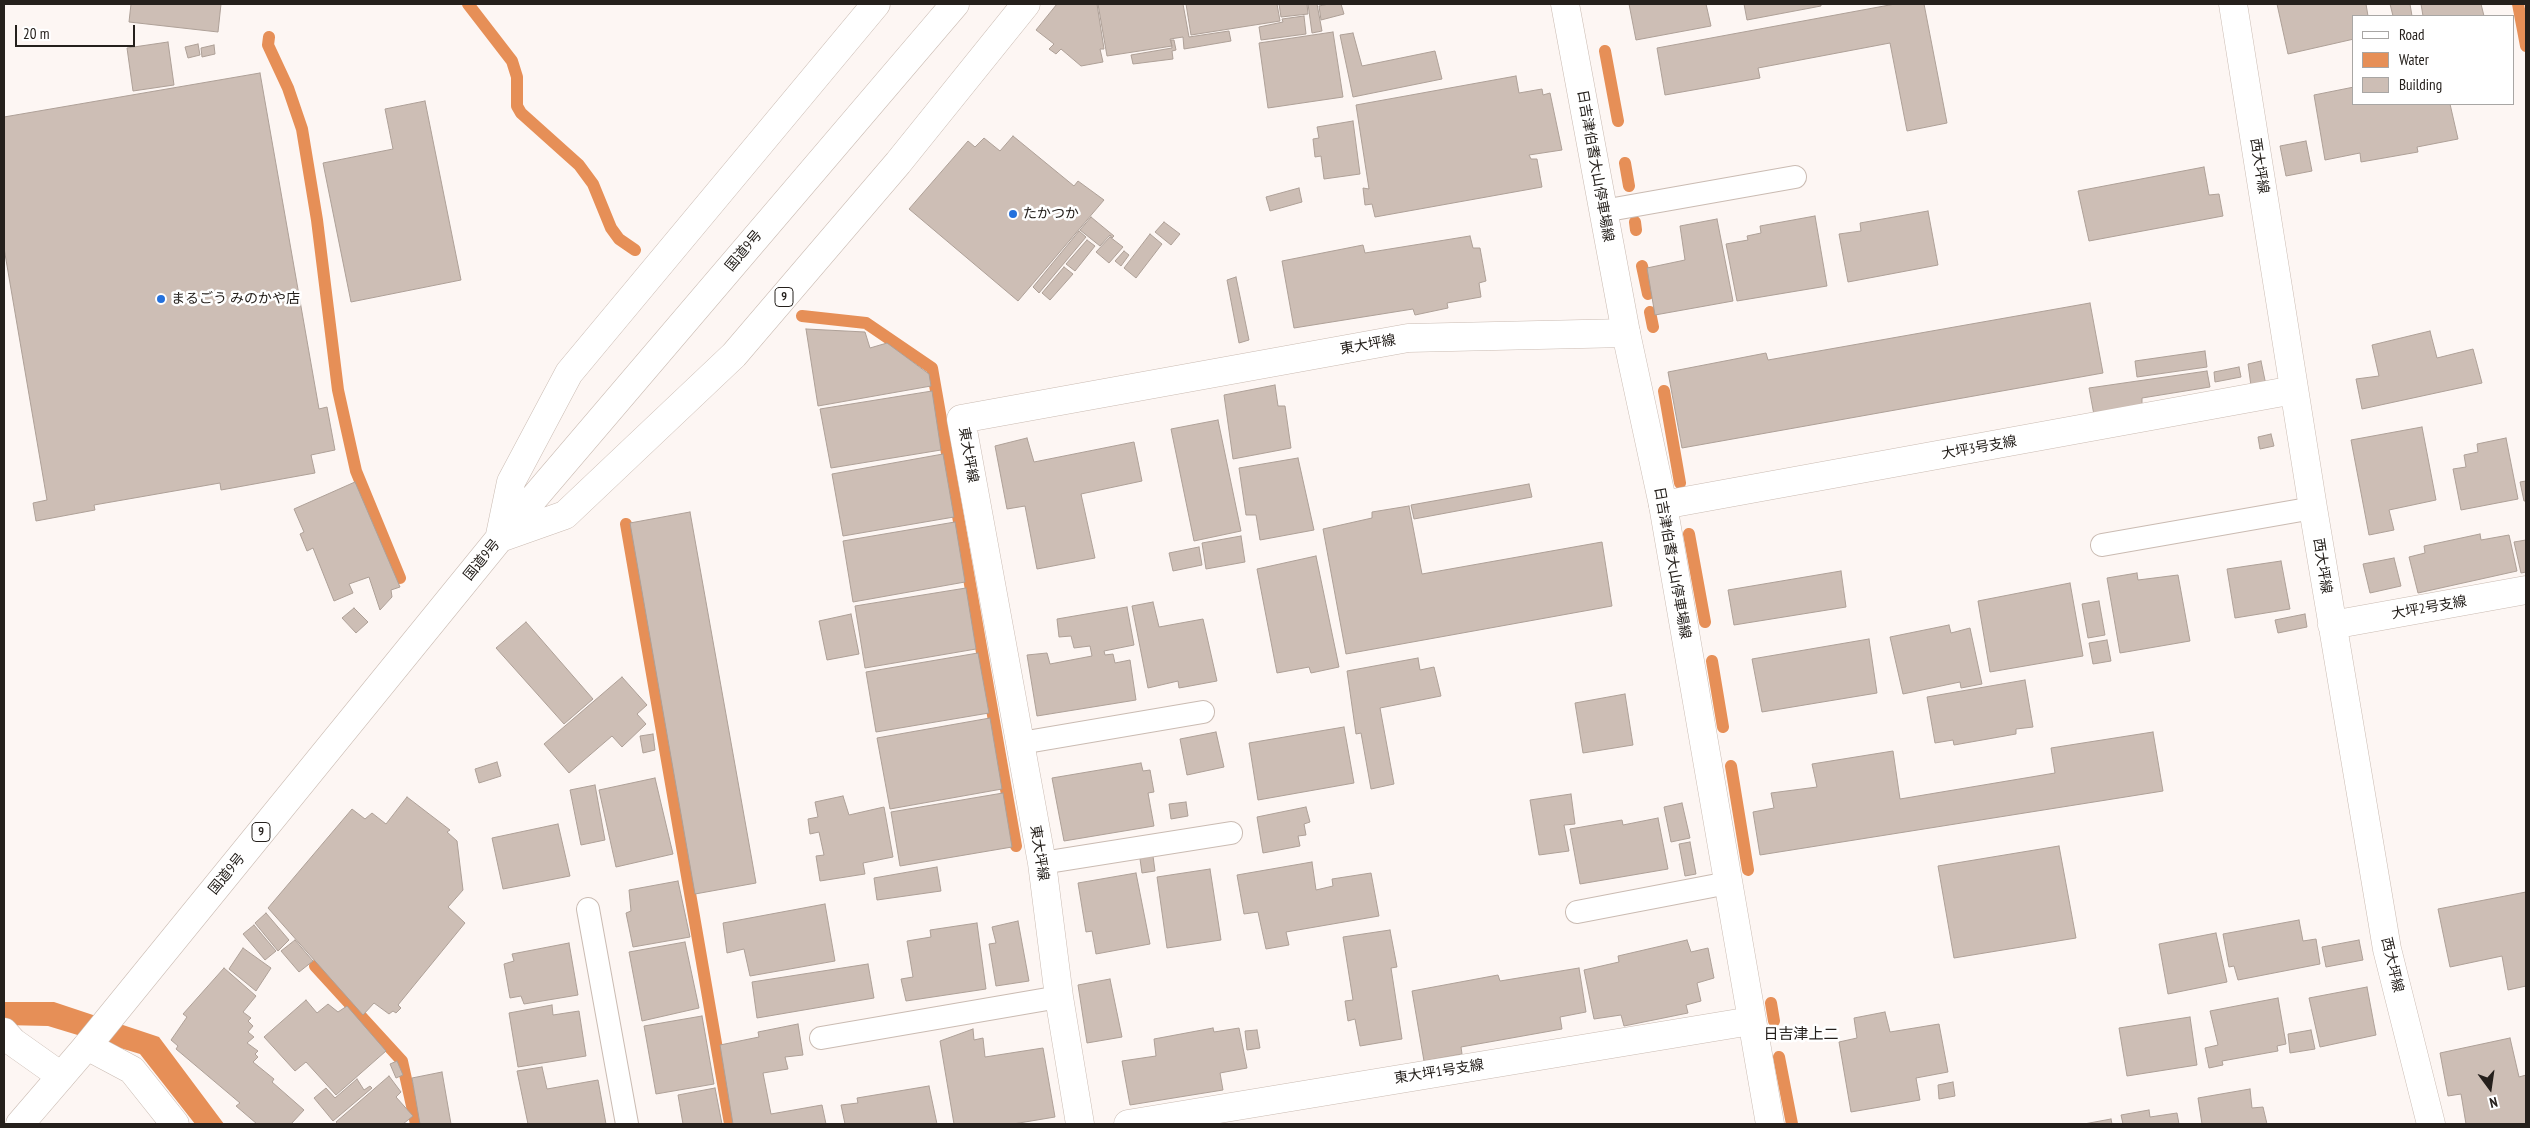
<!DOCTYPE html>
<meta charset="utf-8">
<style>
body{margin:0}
#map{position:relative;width:2530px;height:1128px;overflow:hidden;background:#fdf6f3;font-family:"PT Sans Narrow",sans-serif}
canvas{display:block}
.frame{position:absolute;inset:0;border:5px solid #25201c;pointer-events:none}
.legend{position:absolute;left:2352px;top:15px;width:162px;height:90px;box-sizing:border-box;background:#fff;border:1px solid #a8a6a4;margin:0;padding:6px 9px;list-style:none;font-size:15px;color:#25201c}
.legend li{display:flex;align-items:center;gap:10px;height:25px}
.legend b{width:25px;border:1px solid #a8a6a4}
.north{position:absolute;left:2465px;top:1063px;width:50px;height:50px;-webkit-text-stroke:4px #fff;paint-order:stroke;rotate:166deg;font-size:14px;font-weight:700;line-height:20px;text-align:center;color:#25201c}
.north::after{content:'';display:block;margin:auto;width:18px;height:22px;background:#25201c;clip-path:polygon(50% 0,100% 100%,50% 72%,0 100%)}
.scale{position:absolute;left:15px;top:25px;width:120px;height:22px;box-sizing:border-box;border:2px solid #25201c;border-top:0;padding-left:6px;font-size:15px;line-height:18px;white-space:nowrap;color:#25201c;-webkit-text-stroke:4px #fff;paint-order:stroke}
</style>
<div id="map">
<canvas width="2530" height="1128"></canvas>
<div class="frame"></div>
<ul class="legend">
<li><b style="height:6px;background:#fff"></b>Road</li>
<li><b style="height:14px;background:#e68f57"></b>Water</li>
<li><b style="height:14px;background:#cdbeb5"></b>Building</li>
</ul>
<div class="north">N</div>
<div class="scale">20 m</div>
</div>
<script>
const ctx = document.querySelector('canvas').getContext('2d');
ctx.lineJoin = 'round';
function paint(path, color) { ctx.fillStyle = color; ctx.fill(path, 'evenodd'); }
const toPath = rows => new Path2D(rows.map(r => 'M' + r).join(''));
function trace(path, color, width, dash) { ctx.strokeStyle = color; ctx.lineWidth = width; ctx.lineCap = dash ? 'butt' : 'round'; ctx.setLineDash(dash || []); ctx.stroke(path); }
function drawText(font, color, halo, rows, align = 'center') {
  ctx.font = font + ' "PT Sans Narrow","Noto Sans JP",sans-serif'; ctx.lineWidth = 5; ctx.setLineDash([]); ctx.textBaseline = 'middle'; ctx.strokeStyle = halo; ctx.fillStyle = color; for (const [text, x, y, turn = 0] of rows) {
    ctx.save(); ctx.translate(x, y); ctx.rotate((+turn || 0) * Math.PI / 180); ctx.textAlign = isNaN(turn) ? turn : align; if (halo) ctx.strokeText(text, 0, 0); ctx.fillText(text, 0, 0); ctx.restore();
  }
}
paint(toPath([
 [4,1002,54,1002,159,1037,224,1124,195,1124,140,1054,48,1026,4,1025]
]), '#e68f57');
trace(toPath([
 [468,4,512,61,517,77,517,106,521,113,579,165,593,184,611,228,619,239,635,250],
 [2518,4,2526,46],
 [269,37,268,45,288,88,302,129,317,220,338,390,356,471,400,578],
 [1605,51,1618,121],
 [1625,163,1629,186],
 [1635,222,1636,230],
 [1642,266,1648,294],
 [1650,312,1653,327],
 [802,316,866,323,932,368,1016,846],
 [1664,391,1680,483],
 [626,524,730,1124],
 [1689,534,1705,622],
 [1712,661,1723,727],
 [1731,766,1748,870],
 [315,966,402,1061,416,1124],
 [1771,1003,1774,1021],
 [1779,1057,1792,1124]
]), '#e68f57', 12);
const building = toPath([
 [131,4,221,4,218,32,129,22,131,4],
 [1057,4,1097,4,1104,49,1100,49,1103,62,1081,66,1061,49,1056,54,1049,49,1054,44,1036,30,1057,4],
 [1098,4,1183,4,1189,37,1229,31,1231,41,1184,49,1183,37,1170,39,1172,46,1107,56,1098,4],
 [1186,4,1277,4,1280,21,1191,35,1186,4],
 [1279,4,1307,4,1308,14,1281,17,1279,4],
 [1308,4,1317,4,1322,31,1312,33,1308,4],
 [1329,4,1341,4,1344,14,1321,20,1319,6,1329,4],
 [1629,4,1706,4,1711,26,1636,40,1629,4],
 [1744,4,1821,4,1821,6,1747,20,1744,4],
 [1895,4,1924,4,1947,123,1907,131,1890,43,1758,68,1760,78,1665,95,1657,48,1895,4],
 [2277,4,2366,4,2368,16,2354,16,2354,39,2288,54,2277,4],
 [2390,4,2410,4,2412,16,2393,16,2390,4],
 [2421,4,2481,4,2484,16,2423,16,2421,4],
 [1304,16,1306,34,1261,40,1259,27,1283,22,1282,19,1304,16],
 [1333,32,1343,97,1268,108,1259,43,1333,32],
 [1353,33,1362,66,1435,51,1442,79,1353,97,1340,35,1353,33],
 [1171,40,1174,40,1176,50,1172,51,1173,59,1133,64,1131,55,1172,48,1171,40],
 [168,42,174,85,133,91,127,48,168,42],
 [198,44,200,55,188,58,185,47,198,44],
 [214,45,215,54,202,57,201,48,214,45],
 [260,73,319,409,327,407,335,450,311,455,315,473,221,490,220,483,94,505,95,510,36,521,33,503,47,500,4,248,4,117,260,73],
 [1516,76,1519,93,1542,89,1543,95,1550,93,1562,150,1529,155,1531,159,1537,159,1542,187,1375,217,1372,204,1365,205,1363,188,1369,189,1356,105,1516,76],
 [2354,87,2354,104,2450,104,2458,139,2417,147,2418,152,2361,162,2360,153,2325,160,2314,95,2354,87],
 [425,101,461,280,351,302,323,163,393,149,385,109,425,101],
 [1353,121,1360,174,1324,179,1321,156,1315,157,1313,139,1319,138,1317,127,1353,121],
 [1013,136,1074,186,1078,181,1104,200,1018,301,909,209,968,141,975,147,984,138,1000,151,1013,136],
 [2306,141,2312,171,2286,176,2280,146,2306,141],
 [2204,167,2209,195,2219,194,2223,216,2089,241,2078,191,2204,167],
 [1299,188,1302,202,1270,211,1266,197,1299,188],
 [1928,211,1938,265,1848,282,1839,234,1861,231,1860,223,1928,211],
 [1815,216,1827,286,1737,301,1726,244,1748,240,1747,236,1761,233,1760,226,1815,216],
 [1091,217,1114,236,1112,238,1110,235,1100,246,1080,230,1091,217],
 [1717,219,1733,301,1655,315,1647,268,1685,260,1680,226,1717,219],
 [1164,222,1180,234,1171,245,1155,232,1164,222],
 [1079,231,1086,237,1039,293,1033,287,1079,231],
 [1150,234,1162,244,1136,278,1124,268,1150,234],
 [1470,236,1473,248,1480,248,1486,281,1479,283,1481,297,1447,303,1448,308,1415,315,1413,309,1294,328,1282,261,1363,245,1365,253,1470,236],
 [1110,237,1123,247,1109,263,1096,252,1110,237],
 [1087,240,1095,246,1075,271,1066,264,1087,240],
 [1124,251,1129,255,1121,266,1115,261,1124,251],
 [1064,267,1073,274,1050,300,1042,293,1064,267],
 [1236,277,1249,340,1239,343,1227,280,1236,277],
 [2090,303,2103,373,1682,448,1668,372,1766,353,1768,360,2090,303],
 [806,329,865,332,870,348,887,343,929,374,931,386,818,406,806,329],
 [2430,331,2437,358,2473,349,2482,383,2362,409,2356,379,2379,376,2372,345,2430,331],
 [2205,351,2207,367,2137,377,2135,361,2205,351],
 [2261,361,2267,390,2252,393,2248,364,2261,361],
 [2239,367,2241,377,2215,382,2214,372,2239,367],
 [2207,371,2210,387,2142,398,2142,408,2094,415,2089,388,2207,371],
 [1275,385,1278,406,1285,406,1291,448,1233,459,1224,395,1275,385],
 [932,391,941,450,831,468,820,409,932,391],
 [1218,420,1241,531,1194,541,1171,429,1218,420],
 [2422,427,2436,500,2389,510,2394,530,2369,535,2351,440,2422,427],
 [2271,434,2274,446,2260,449,2258,437,2271,434],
 [1027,438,1034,462,1134,442,1142,481,1081,494,1095,558,1037,569,1025,506,1007,509,995,446,1027,438],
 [2506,438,2518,499,2461,510,2453,469,2466,467,2464,455,2478,452,2477,444,2506,438],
 [943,454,954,517,843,536,832,474,943,454],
 [1298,458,1314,530,1260,540,1256,515,1246,515,1239,468,1298,458],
 [2526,481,2526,501,2524,501,2520,482,2526,481],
 [355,482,400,587,391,590,392,597,380,610,369,577,349,584,353,593,334,601,313,548,307,551,300,534,304,532,294,509,355,482],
 [1529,484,1532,497,1414,519,1411,505,1529,484],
 [1409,506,1422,574,1602,542,1612,606,1346,654,1323,529,1372,518,1372,512,1409,506],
 [690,512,756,883,695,894,630,523,690,512],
 [955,522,965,582,853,602,843,541,955,522],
 [2480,534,2481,540,2509,535,2517,571,2418,593,2409,557,2425,553,2424,546,2480,534],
 [1241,536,1245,562,1206,569,1202,543,1241,536],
 [2526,540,2526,572,2521,573,2514,542,2526,540],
 [1199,547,1202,565,1173,571,1169,553,1199,547],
 [1316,556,1339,667,1311,673,1309,667,1277,673,1257,569,1316,556],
 [2394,558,2401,586,2370,593,2363,564,2394,558],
 [2281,561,2290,609,2235,618,2227,569,2281,561],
 [1841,571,1846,607,1734,625,1728,590,1841,571],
 [2137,573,2138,580,2178,575,2190,641,2120,653,2107,578,2137,573],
 [2070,583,2083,656,1990,672,1978,601,2070,583],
 [966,588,976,649,865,668,855,606,966,588],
 [2099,601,2105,635,2088,638,2082,604,2099,601],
 [1153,602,1159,627,1203,619,1217,681,1179,688,1178,681,1148,688,1132,606,1153,602],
 [1127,607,1134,645,1104,651,1105,655,1113,654,1115,663,1130,660,1136,700,1037,716,1027,655,1047,653,1050,664,1092,656,1090,646,1074,648,1071,636,1059,637,1057,619,1127,607],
 [354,608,368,622,356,633,342,618,354,608],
 [851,614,859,654,827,660,819,621,851,614],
 [2305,614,2307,627,2278,633,2275,620,2305,614],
 [526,622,593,699,564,724,496,648,526,622],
 [1949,625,1951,633,1970,628,1982,684,1961,688,1960,682,1903,694,1890,637,1949,625],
 [1869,639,1877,693,1762,712,1752,659,1869,639],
 [2107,640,2111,661,2093,664,2089,643,2107,640],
 [978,653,989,713,876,732,866,672,978,653],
 [1418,658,1420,670,1434,667,1441,696,1380,708,1394,784,1371,789,1361,733,1356,734,1347,671,1418,658],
 [622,677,647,705,637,714,646,724,622,747,612,736,569,773,544,744,622,677],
 [2025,680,2033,727,2016,729,2016,734,1954,745,1953,740,1935,743,1927,697,2025,680],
 [1625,694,1633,745,1583,753,1575,703,1625,694],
 [990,718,1002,789,890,809,877,738,990,718],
 [1344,727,1354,783,1258,800,1249,743,1344,727],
 [1216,732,1224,767,1187,775,1180,739,1216,732],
 [2153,732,2163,791,1760,855,1753,812,1774,808,1771,793,1817,787,1812,764,1893,751,1900,799,2055,773,2051,748,2153,732],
 [653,734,655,750,643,753,640,736,653,734],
 [497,762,501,776,479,783,475,769,497,762],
 [1141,763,1143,771,1150,770,1154,792,1148,793,1154,826,1064,841,1052,778,1141,763],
 [655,778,673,854,616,867,599,790,655,778],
 [595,785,605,840,581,845,570,790,595,785],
 [1003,793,1012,847,900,866,891,812,1003,793],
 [1571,794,1575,824,1564,825,1569,851,1539,855,1530,800,1571,794],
 [843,796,849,815,884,807,893,857,863,863,865,874,820,881,816,856,824,855,819,832,810,834,808,819,818,817,815,802,843,796],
 [407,797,450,830,447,832,457,841,463,890,448,907,465,923,398,1005,401,1008,396,1013,393,1011,389,1014,374,1003,363,1015,268,908,352,809,365,819,372,813,386,824,407,797],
 [1186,802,1188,816,1171,819,1169,804,1186,802],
 [1682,803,1690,838,1671,842,1664,807,1682,803],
 [1306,807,1310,822,1304,824,1306,835,1298,836,1300,846,1263,853,1257,817,1306,807],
 [1658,818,1668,869,1580,884,1570,829,1622,820,1623,825,1658,818],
 [558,824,570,876,503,889,492,838,558,824],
 [1690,842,1696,874,1685,876,1679,844,1690,842],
 [2059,846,2076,938,1954,958,1938,866,2059,846],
 [1153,856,1155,871,1142,873,1140,859,1153,856],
 [1312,862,1316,890,1333,886,1332,879,1371,873,1379,916,1286,932,1289,945,1266,949,1258,912,1244,914,1237,875,1312,862],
 [937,867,941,891,877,900,874,878,937,867],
 [1210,869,1221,940,1167,948,1157,877,1210,869],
 [1136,873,1150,944,1096,954,1092,931,1086,932,1078,883,1136,873],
 [678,881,690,937,633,947,626,913,631,911,629,890,678,881],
 [2526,892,2526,986,2508,990,2502,956,2450,967,2438,909,2526,892],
 [825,904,835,961,750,976,744,949,727,953,723,923,825,904],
 [266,913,289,940,278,951,255,923,266,913],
 [2299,920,2303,941,2316,939,2320,964,2238,980,2234,966,2229,967,2223,934,2299,920],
 [1018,921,1029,981,996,986,989,944,996,943,992,927,1018,921],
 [977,923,986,989,906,1001,901,979,913,977,907,941,931,937,930,930,977,923],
 [254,925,276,951,265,960,243,934,254,925],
 [1390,930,1397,967,1391,968,1402,1039,1360,1046,1355,1019,1348,1021,1345,1001,1353,1000,1343,937,1390,930],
 [2216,933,2227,982,2168,994,2159,944,2216,933],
 [295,940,313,961,299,972,281,951,295,940],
 [1687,940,1691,952,1708,948,1714,978,1697,983,1701,1001,1686,1005,1688,1013,1624,1026,1621,1015,1594,1019,1584,970,1619,962,1618,956,1687,940],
 [2359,940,2363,960,2326,967,2322,947,2359,940],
 [685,942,699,1008,642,1021,629,952,685,942],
 [569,943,578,995,524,1004,521,996,510,998,504,964,514,961,512,954,569,943],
 [243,948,271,968,256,991,229,969,243,948],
 [868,964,874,998,757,1018,752,982,868,964],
 [224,968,256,996,243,1012,251,1018,248,1021,253,1026,248,1032,254,1037,247,1043,258,1051,255,1054,258,1057,253,1062,274,1079,272,1082,304,1110,291,1124,257,1124,236,1106,240,1103,176,1049,178,1046,171,1040,187,1017,183,1014,224,968],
 [1579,968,1586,1012,1560,1017,1562,1029,1461,1047,1462,1054,1424,1061,1412,991,1498,975,1500,981,1579,968],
 [1110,979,1122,1037,1087,1043,1078,985,1110,979],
 [2367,987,2376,1035,2320,1047,2309,998,2367,987],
 [2278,998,2286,1044,2277,1046,2278,1051,2222,1061,2223,1065,2209,1068,2205,1048,2218,1045,2210,1011,2278,998],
 [306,1000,317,1013,328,1004,338,1012,347,1006,386,1051,336,1095,306,1062,295,1071,264,1037,306,1000],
 [552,1005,553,1015,579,1011,586,1056,518,1067,509,1013,552,1005],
 [1885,1012,1890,1032,1939,1024,1948,1072,1916,1078,1920,1100,1851,1112,1839,1042,1857,1038,1854,1018,1885,1012],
 [702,1016,714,1084,656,1094,644,1026,702,1016],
 [2190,1017,2197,1065,2127,1076,2119,1028,2190,1017],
 [798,1024,803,1055,785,1057,788,1069,763,1073,771,1114,822,1105,826,1124,733,1124,720,1045,759,1037,758,1032,798,1024],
 [1213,1028,1214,1032,1239,1028,1247,1068,1220,1073,1223,1090,1130,1105,1122,1061,1156,1056,1154,1039,1213,1028],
 [973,1029,974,1040,983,1038,985,1057,1043,1048,1055,1117,1013,1124,954,1124,940,1041,973,1029],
 [1257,1030,1260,1048,1247,1050,1245,1031,1257,1030],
 [2311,1030,2315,1049,2290,1053,2288,1034,2311,1030],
 [2510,1038,2519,1077,2526,1075,2526,1124,2466,1124,2461,1094,2448,1096,2440,1053,2510,1038],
 [397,1061,403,1075,396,1078,390,1064,397,1061],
 [542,1067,547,1089,598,1080,606,1124,528,1124,517,1071,542,1067],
 [442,1072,451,1124,420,1124,412,1078,442,1072],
 [389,1076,401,1092,396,1097,413,1116,403,1124,338,1124,336,1122,389,1076],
 [357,1079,364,1090,370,1086,372,1088,333,1121,314,1098,326,1088,335,1098,357,1079],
 [1953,1082,1955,1096,1939,1099,1938,1085,1953,1082],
 [929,1086,937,1124,845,1124,841,1105,858,1103,857,1098,929,1086],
 [715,1088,722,1124,683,1124,678,1095,715,1088],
 [2250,1089,2252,1108,2263,1107,2267,1124,2202,1124,2198,1098,2250,1089],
 [2149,1110,2150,1117,2177,1113,2179,1124,2123,1124,2121,1115,2149,1110],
 [2111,1119,2112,1124,2084,1124,2111,1119]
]);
paint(building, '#cdbeb5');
trace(building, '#aea097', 1);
const lane = toPath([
 [1603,211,1795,177],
 [2102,545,2313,508],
 [1021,743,1203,712],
 [1042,863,1231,833],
 [588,909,627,1124],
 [1577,912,1728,883],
 [821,1038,1059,997]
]);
const street = toPath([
 [2233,4,2313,508,2387,949,2431,1124],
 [1663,505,2294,390],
 [2332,625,2526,590],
 [4,1032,13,1042,61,1076],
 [87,1046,132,1070,175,1124],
 [1080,1124,1059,997,1042,863,961,419,1408,338,1626,333],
 [1128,1124,1751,1021]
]);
const secondary = toPath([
 [1565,4,1626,333,1663,505,1770,1124]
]);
const highway = toPath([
 [500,535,511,482,569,373,876,4],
 [500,538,565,515,734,355,898,163,1026,4],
 [20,1124,87,1046,499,539,955,4]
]);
trace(lane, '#cabbb2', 24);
trace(street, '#cabbb2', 29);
trace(secondary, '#cabbb2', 29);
trace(highway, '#cabbb2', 29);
trace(lane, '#fff', 22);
trace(street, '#fff', 28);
trace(secondary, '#fff', 28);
trace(highway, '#fff', 28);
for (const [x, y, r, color] of [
 [1013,214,5,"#2471dd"],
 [161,299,5,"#2471dd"]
]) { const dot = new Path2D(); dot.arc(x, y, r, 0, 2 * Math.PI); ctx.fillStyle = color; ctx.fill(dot); trace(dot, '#fff', 2); }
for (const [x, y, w] of [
 [784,297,18],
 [261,832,18]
]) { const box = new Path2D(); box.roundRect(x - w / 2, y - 9.5, w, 19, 4); ctx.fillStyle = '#fff'; ctx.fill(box); trace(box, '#25201c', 1); }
drawText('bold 12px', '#25201c', null, [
 ["9",784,297],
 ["9",261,832]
]);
drawText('14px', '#25201c', '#fff', [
 ["日吉津伯耆大山停車場線",1595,166,80],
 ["西大坪線",2259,166,81],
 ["国道9号",744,251,-50],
 ["東大坪線",1368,345,-10],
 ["大坪3号支線",1979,448,-10],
 ["東大坪線",968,455,80],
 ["国道9号",482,560,-51],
 ["日吉津伯耆大山停車場線",1672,563,80],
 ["西大坪線",2322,566,81],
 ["大坪2号支線",2429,608,-10],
 ["東大坪線",1039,853,81],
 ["国道9号",227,874,-51],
 ["西大坪線",2392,965,77],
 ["東大坪1号支線",1439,1072,-9]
]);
drawText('14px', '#25201c', '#fff', [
 ["たかつか",1023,214],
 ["まるごう みのかや店",171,299]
], 'left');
drawText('15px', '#25201c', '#fff', [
 ["日吉津上二",1801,1035]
]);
</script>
